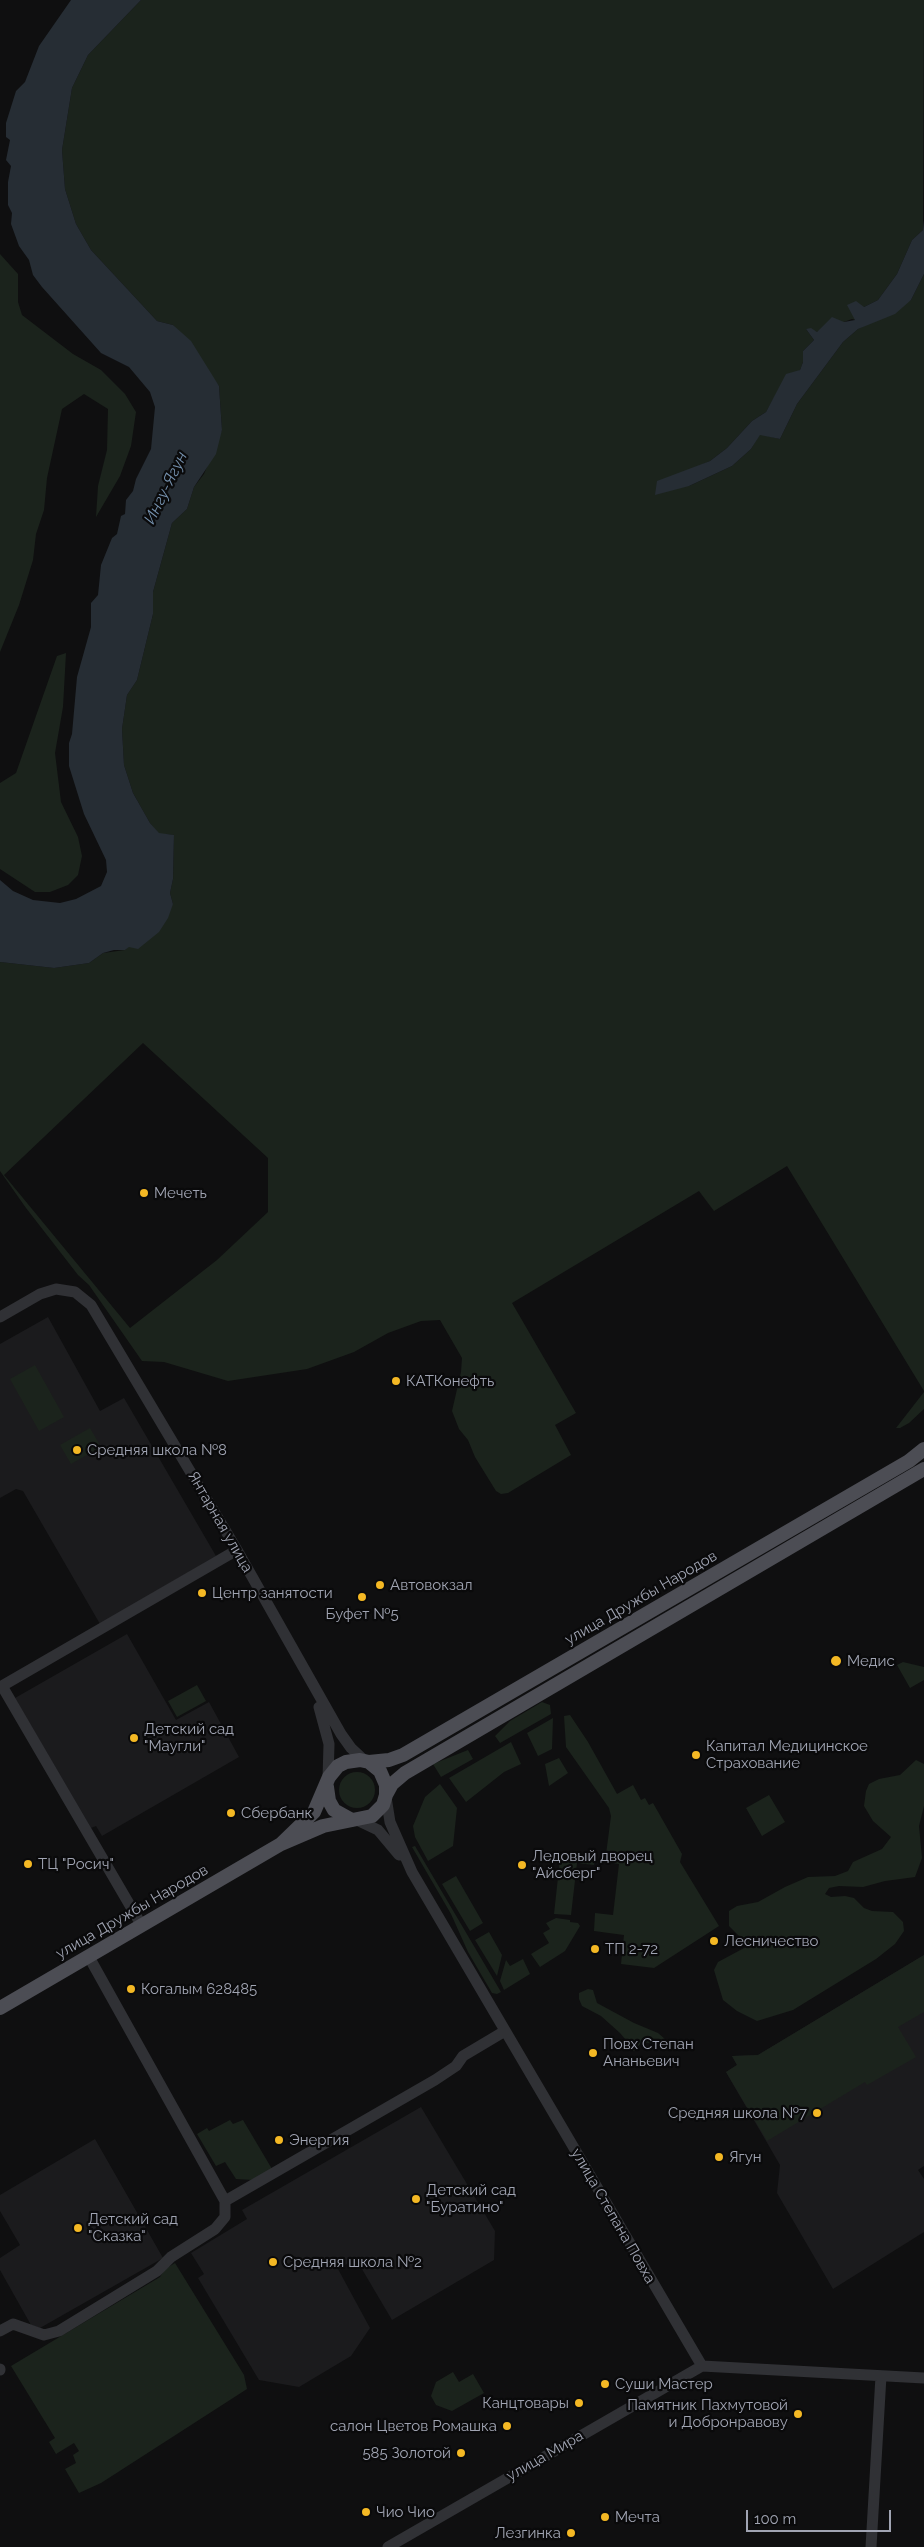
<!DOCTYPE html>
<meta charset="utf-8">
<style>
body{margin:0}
#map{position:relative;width:924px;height:2547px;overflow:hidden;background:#0f0f10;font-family:Raleway,sans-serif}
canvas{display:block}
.scale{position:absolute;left:746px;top:2510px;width:145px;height:22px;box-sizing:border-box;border:2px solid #a0a4b2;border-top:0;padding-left:6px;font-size:15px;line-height:18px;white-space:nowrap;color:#a0a4b2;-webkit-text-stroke:4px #0a0a0b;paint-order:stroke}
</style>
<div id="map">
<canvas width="924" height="2547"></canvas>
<div class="scale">100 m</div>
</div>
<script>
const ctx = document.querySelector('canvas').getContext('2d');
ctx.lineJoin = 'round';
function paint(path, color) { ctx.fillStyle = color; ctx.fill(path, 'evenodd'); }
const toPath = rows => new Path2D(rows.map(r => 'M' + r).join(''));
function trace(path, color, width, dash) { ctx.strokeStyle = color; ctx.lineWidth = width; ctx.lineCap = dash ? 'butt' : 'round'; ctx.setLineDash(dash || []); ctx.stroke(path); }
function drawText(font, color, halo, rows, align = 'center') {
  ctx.font = font + ' Raleway,sans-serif'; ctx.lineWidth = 4.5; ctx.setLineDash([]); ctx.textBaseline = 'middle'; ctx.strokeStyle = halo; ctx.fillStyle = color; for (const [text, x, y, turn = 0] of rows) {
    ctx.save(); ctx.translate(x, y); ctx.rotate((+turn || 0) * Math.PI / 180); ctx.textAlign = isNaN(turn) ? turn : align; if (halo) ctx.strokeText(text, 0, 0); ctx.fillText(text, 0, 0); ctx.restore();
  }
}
paint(toPath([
 [48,1317,100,1411,124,1398,216,1556,100,1624,23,1491,16,1489,0,1498,0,1344],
 [127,1634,176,1720,209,1702,239,1757,102,1836,96,1826,91,1828,15,1698],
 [924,1955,924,2166,918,2170,924,2179,924,2232,833,2289,777,2193,780,2165,726,2072,737,2065,732,2056,758,2055],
 [421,2107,495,2231,494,2260,392,2320,356,2259,338,2269,370,2328,351,2356,299,2387,259,2380,198,2278,204,2274,191,2253,247,2219,242,2210],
 [95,2139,163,2258,40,2328,31,2325,0,2270,0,2258,20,2245,0,2211,0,2195]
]), '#1b1b1d');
paint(toPath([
 [141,0,924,0,923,230,912,240,897,274,878,300,864,307,856,320,852,319,817,332,806,329,814,340,803,351,803,362,800,370,779,389,766,412,752,421,727,448,710,461,695,468,689,486,732,466,751,449,760,434,780,439,797,404,843,342,858,329,911,300,924,274,924,1391,787,1166,714,1211,699,1191,512,1303,576,1413,555,1425,571,1455,508,1493,501,1494,496,1491,475,1457,468,1440,459,1429,452,1411,461,1372,462,1358,440,1320,421,1321,388,1333,354,1352,307,1369,228,1381,164,1362,142,1361,89,1285,78,1275,26,1208,0,1171,0,962,54,968,89,963,103,953,125,950,173,904,170,893,173,879,174,835,159,834,150,823,133,793,124,765,122,729,127,695,137,680,153,614,153,592,172,523,187,509,194,487,204,474,222,430,219,386,173,325,157,321,91,250,76,224,65,189,62,150,72,88,88,55],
 [143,1043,268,1158,268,1212,217,1260,130,1328,4,1175],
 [0,254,18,274,18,302,22,315,73,354,101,370,125,394,136,412,131,446,120,476,96,517,98,486,107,450,108,409,84,394,62,409,47,478,44,510,36,534,33,560,19,605,0,652],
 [66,653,63,707,55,753,61,802,78,837,82,856,78,875,68,885,50,892,35,892,0,869,0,783,16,773,57,656],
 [35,1365,64,1417,39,1431,10,1379],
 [924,1392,924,1409,909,1423,900,1428,896,1428],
 [90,1428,101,1447,71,1464,60,1445],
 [903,1662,924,1667,924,1680,910,1688,897,1665],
 [197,1685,206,1701,177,1717,168,1701],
 [542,1702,550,1705,551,1714,500,1743,495,1736,510,1721],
 [570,1715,588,1742,617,1794,633,1785,641,1800,645,1798,649,1805,653,1803,682,1854,680,1862,719,1926,654,1968,621,1964,624,1935,594,1931,595,1913,613,1915,619,1864,605,1862,611,1816,609,1808,566,1747,564,1716],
 [553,1718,552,1749,538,1756,527,1733],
 [511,1742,521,1764,504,1772,466,1802,449,1778],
 [468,1750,473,1759,441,1777,433,1764],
 [559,1758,568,1773,549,1786,545,1764],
 [916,1760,924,1764,924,1806,919,1826,922,1858,915,1877,885,1881,863,1887,839,1886,829,1888,825,1894,831,1897,845,1896,854,1898,864,1908,872,1911,893,1912,903,1922,904,1931,895,1944,876,1959,793,2010,757,2021,737,2011,723,2000,714,1970,718,1962,746,1947,747,1944,729,1926,729,1911,737,1906,758,1902,785,1887,808,1877,835,1876,848,1871,853,1862,882,1849,891,1837,873,1821,864,1806,866,1791,869,1784,879,1779,900,1775],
 '339 1790a18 18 0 1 1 36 0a18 18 0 1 1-36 0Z',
 [440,1784,457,1808,453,1846,428,1861,415,1837,413,1826,425,1797],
 [769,1795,785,1822,762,1836,746,1808],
 [415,1846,501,1992,497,1994,492,1993,468,1952,451,1914,412,1847],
 [560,1859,595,1862,594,1865,577,1863,571,1915,554,1914],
 [456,1876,483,1923,470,1931,442,1884],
 [556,1918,570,1920,570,1922,578,1923,580,1926,565,1951,540,1967,531,1954,549,1943,543,1933,550,1929,546,1923],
 [489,1932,502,1955,497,1976,475,1940],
 [924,1955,924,2012,898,2027,916,2057,867,2085,865,2082,767,2141,726,2072,737,2065,732,2056,758,2055],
 [523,1959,530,1974,504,1990,500,1981,506,1960,510,1966],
 [588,1989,593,1990,597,2003,634,2023,658,2033,666,2040,665,2045,656,2047,650,2043,642,2042,634,2051,627,2051,625,2039,620,2033,601,2016,582,2006,579,1999,579,1993],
 [230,2120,233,2124,243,2120,272,2169,253,2180,236,2179,225,2162,216,2166,197,2134,207,2128,209,2131],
 [175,2263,244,2375,247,2389,101,2483,79,2493,65,2469,76,2463,73,2455,79,2451,74,2443,56,2454,49,2442,55,2438,11,2366,160,2277,165,2269],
 [453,2372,459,2382,473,2374,484,2393,452,2411,436,2405,431,2396,436,2382]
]), '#1b231c');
paint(toPath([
 [71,0,141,0,88,55,72,88,62,150,65,189,76,224,91,250,157,321,173,325,191,341,219,386,222,430,216,454,194,487,187,509,172,523,153,592,153,614,137,680,127,695,122,729,124,765,133,793,150,823,159,833,174,835,173,879,170,893,173,904,168,918,159,932,138,949,129,947,125,950,114,950,103,953,89,963,54,968,0,962,0,880,13,891,33,900,60,903,76,899,101,886,107,872,106,860,84,814,69,766,69,743,72,734,77,677,91,627,91,603,98,595,101,565,112,538,117,534,121,516,125,514,126,500,133,491,136,479,151,449,155,407,150,392,129,367,101,353,42,287,33,275,29,260,19,246,11,224,12,213,8,205,8,182,11,166,6,160,10,140,6,137,6,123,16,91,25,82,39,46],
 [924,220,924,274,911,300,895,314,858,329,843,342,797,404,780,439,760,435,751,449,732,466,689,486,655,495,657,481,710,461,727,448,752,421,766,412,786,374,800,370,803,362,803,351,814,340,806,329,811,328,817,332,832,317,844,322,855,320,847,305,856,301,864,307,878,300,897,274,912,240,923,230]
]), '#262d34');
trace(toPath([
 [0,1317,40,1294,56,1289,75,1292,91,1305,237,1550,341,1734,351,1748,365,1761],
 [319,1707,329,1744,328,1779],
 [386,1797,390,1822,412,1872,702,2366],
 [357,1820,378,1830,399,1855],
 [142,1926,2,1686,237,1550],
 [225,2201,435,2080,456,2066,463,2056,505,2031],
 [0,2331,13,2324,44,2335,59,2331,157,2271,171,2257,215,2229,225,2217,225,2201,89,1957],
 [0,2369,0,2370],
 [388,2547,702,2366,924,2378],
 [871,2547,881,2376]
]), '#303135', 11);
trace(toPath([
 [369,1762,389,1760,403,1755,909,1461,924,1449],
 [327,1787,329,1801,334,1810,352,1820],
 [386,1795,392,1784,405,1773,924,1469],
 [0,2008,281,1844,323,1826,372,1816,383,1805,386,1795,386,1785,380,1771,369,1762,360,1760,346,1762,338,1766,329,1777,314,1812,281,1844]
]), '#4c4d54', 14);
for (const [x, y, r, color] of [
 [144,1193,5,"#f4b824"],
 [396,1381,5,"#f4b824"],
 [77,1450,5,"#f4b824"],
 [380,1585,5,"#f4b824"],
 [202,1593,5,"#f4b824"],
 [362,1597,5,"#f4b824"],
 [836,1661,6,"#f4b824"],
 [134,1738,5,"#f4b824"],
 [696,1755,5,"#f4b824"],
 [231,1813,5,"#f4b824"],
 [28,1864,5,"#f4b824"],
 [522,1865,5,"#f4b824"],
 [714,1941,5,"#f4b824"],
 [595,1949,5,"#f4b824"],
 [131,1989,5,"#f4b824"],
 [593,2053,5,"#f4b824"],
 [817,2113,5,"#f4b824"],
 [279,2140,5,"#f4b824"],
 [719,2157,5,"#f4b824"],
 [416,2199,5,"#f4b824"],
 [78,2228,5,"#f4b824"],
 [273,2262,5,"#f4b824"],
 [605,2384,5,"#f4b824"],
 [579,2403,5,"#f4b824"],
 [798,2414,5,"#f4b824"],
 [507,2426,5,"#f4b824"],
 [461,2453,5,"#f4b824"],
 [366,2512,5,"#f4b824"],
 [605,2517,5,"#f4b824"],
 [571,2533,5,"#f4b824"]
]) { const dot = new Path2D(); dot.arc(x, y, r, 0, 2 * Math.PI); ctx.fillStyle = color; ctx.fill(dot); trace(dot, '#0a0a0b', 2); }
drawText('15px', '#a0a4b2', '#0a0a0b', [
 ["Мечеть",154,1193],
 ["КАТКонефть",406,1381],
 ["Средняя школа №8",87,1450],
 ["Автовокзал",390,1585],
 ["Центр занятости",212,1593],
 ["Буфет №5",362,1614,"center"],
 ["Медис",847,1661],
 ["Детский сад",144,1729],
 ["\"Маугли\"",144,1746],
 ["Капитал Медицинское",706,1746],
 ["Страхование",706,1763],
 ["Сбербанк",241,1813],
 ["Ледовый дворец",532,1856],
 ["\"Айсберг\"",532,1873],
 ["ТЦ \"Росич\"",38,1864],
 ["Лесничество",724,1941],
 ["ТП 2-72",605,1949],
 ["Когалым 628485",141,1989],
 ["Повх Степан",603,2044],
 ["Ананьевич",603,2061],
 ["Средняя школа №7",807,2113,"right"],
 ["Энергия",289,2140],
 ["Ягун",729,2157],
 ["Детский сад",426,2190],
 ["\"Буратино\"",426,2207],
 ["Детский сад",88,2219],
 ["\"Сказка\"",88,2236],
 ["Средняя школа №2",283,2262],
 ["Суши Мастер",615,2384],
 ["Канцтовары",569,2403,"right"],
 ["Памятник Пахмутовой",788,2405,"right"],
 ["и Добронравову",788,2422,"right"],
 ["салон Цветов Ромашка",497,2426,"right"],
 ["585 Золотой",451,2453,"right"],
 ["Чио Чио",376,2512],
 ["Мечта",615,2517],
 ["Лезгинка",561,2533,"right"]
], 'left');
drawText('15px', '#a0a4b2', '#0a0a0b', [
 ["Янтарная улица",220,1522,60],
 ["улица Дружбы Народов",641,1598,-30],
 ["улица Дружбы Народов",132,1912,-30],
 ["улица Степана Повха",613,2216,60],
 ["улица Мира",545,2456,-30]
]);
drawText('italic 16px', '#7591ae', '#0a0a0b', [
 ["Ингу-Ягун",166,488,-64]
]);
</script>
